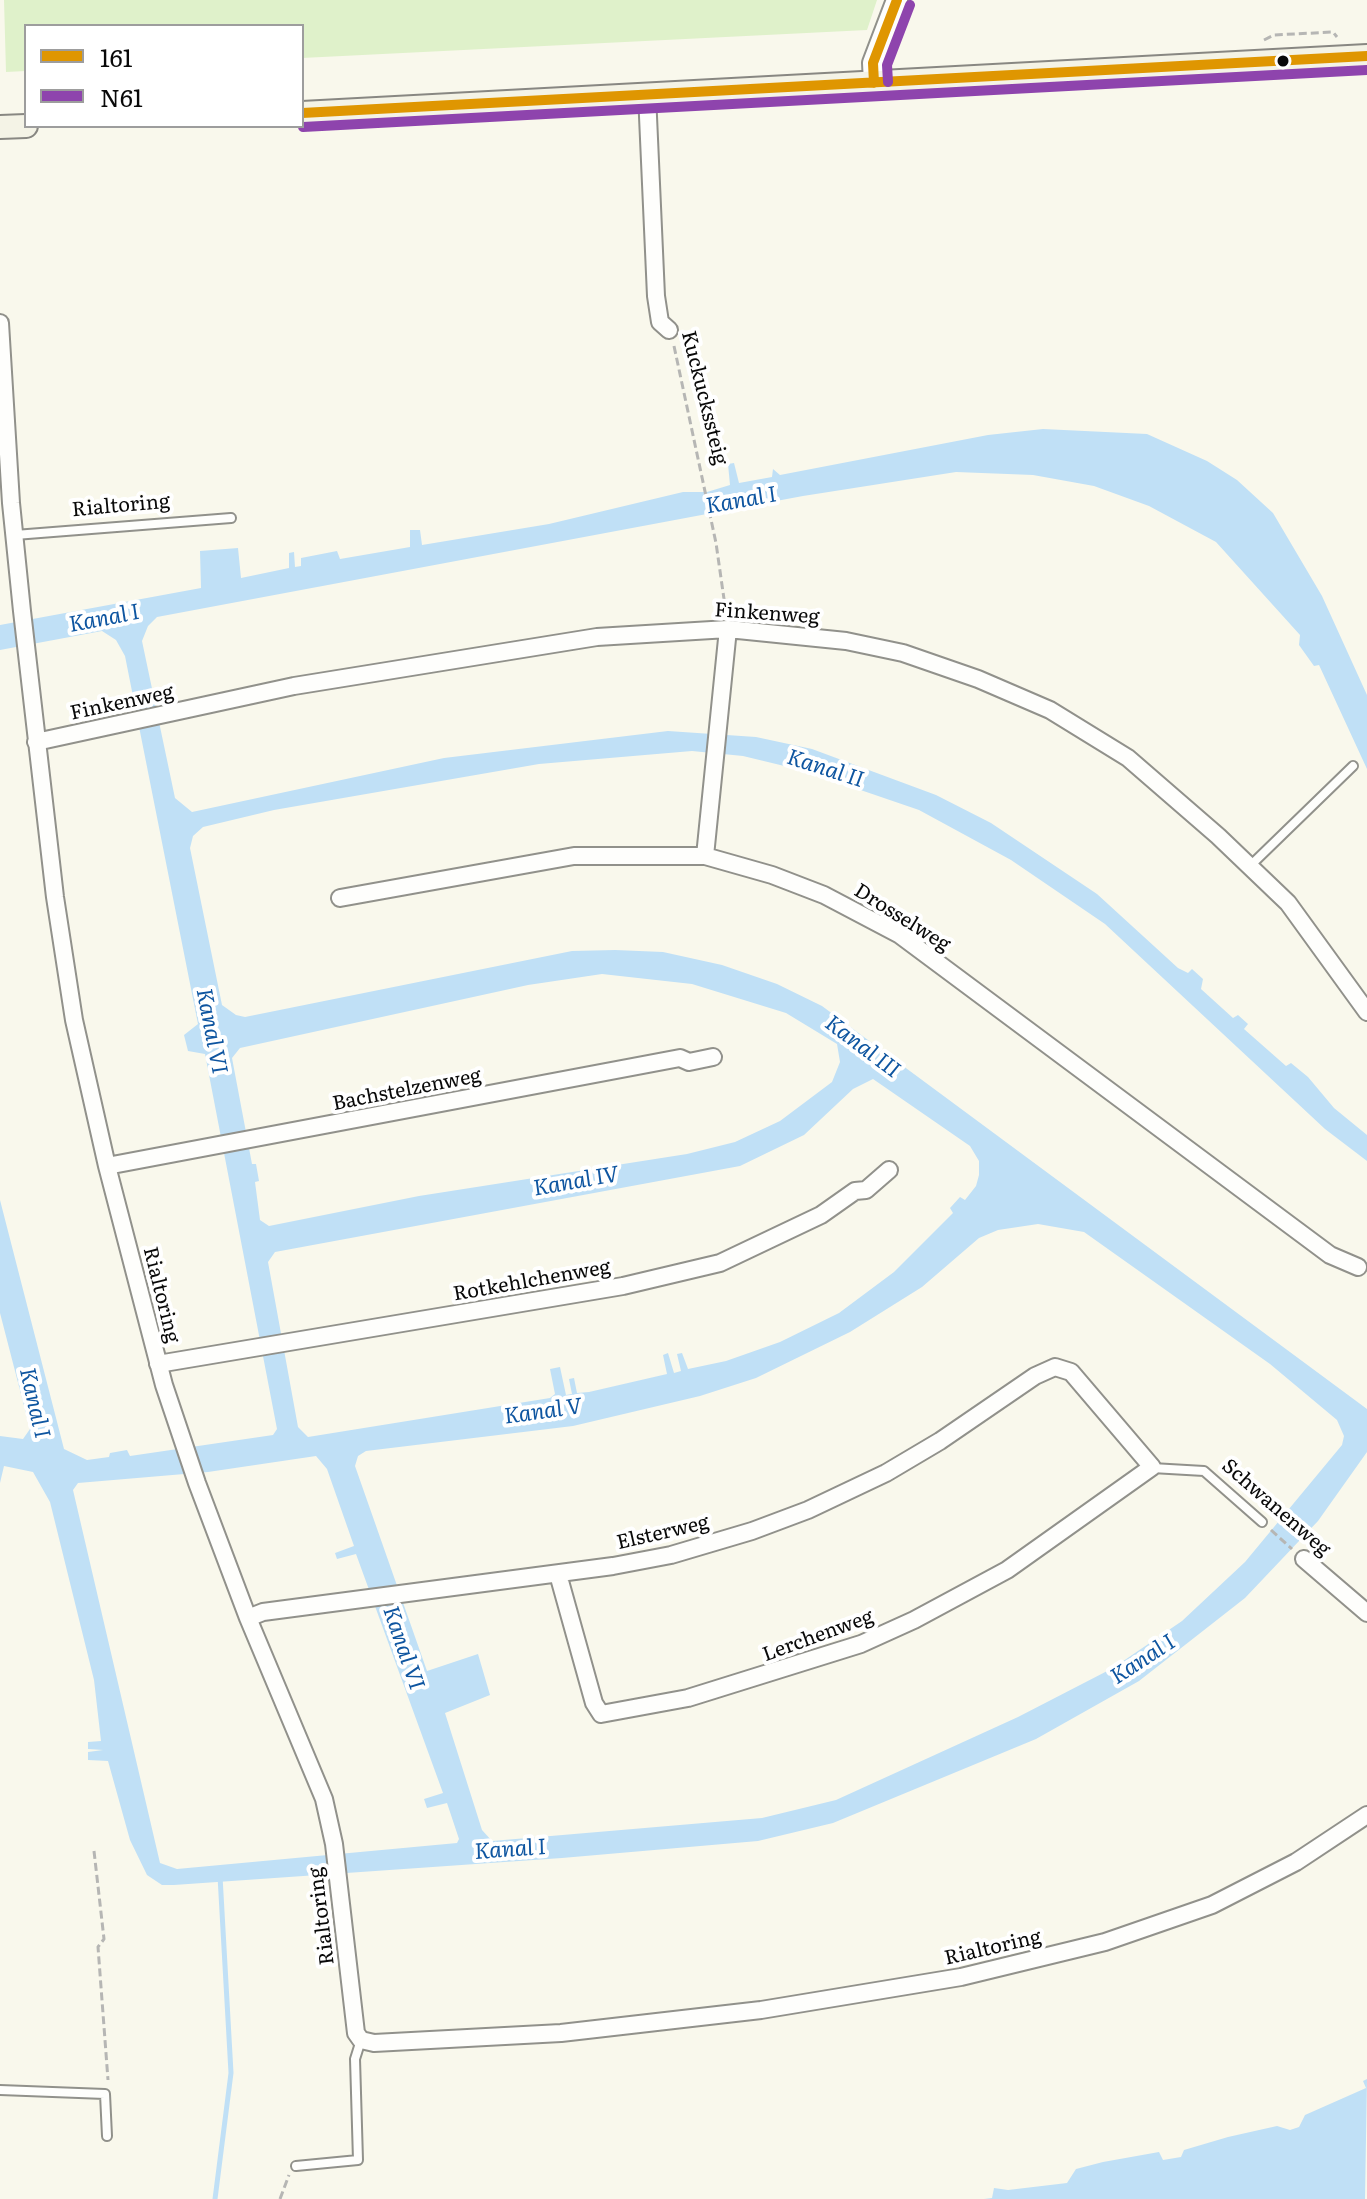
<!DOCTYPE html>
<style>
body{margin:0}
#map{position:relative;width:1367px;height:2199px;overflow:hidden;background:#f9f8ec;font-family:Literata,serif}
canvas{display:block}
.legend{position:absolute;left:24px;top:24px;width:280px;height:104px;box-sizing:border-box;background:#fff;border:2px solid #9d9d9d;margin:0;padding:10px 14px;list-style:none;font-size:24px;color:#090909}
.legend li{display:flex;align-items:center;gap:16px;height:40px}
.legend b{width:40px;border:2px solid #9d9d9d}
</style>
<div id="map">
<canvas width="1367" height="2199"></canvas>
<ul class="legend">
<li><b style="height:10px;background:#df9601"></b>161</li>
<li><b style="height:10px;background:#8e44ad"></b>N61</li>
</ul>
</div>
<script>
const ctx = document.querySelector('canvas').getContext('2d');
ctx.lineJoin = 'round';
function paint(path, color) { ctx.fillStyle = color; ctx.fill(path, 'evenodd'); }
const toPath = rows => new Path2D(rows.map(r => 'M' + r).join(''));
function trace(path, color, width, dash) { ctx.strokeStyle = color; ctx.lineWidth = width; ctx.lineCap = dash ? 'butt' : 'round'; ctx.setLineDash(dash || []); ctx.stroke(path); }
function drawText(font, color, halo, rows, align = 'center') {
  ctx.font = font + ' Literata,serif'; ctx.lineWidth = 8; ctx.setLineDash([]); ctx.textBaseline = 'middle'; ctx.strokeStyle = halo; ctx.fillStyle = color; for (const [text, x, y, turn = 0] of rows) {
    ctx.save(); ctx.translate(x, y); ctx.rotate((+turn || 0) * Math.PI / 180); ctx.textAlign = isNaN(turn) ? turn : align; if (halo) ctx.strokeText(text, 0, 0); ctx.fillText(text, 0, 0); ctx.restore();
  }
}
paint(toPath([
 [4,0,877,0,867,30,302,58,302,26,26,26,26,71,6,72]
]), '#dff1ca');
paint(toPath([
 [1043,429,1147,434,1207,461,1237,480,1273,513,1322,596,1367,695,1367,769,1319,665,1314,666,1299,645,1300,635,1216,542,1149,506,1094,486,1033,475,956,472,803,496,157,617,148,626,142,641,175,798,192,812,444,758,668,731,756,737,812,749,936,795,991,823,1097,894,1178,968,1188,973,1192,969,1203,979,1201,989,1233,1018,1238,1015,1248,1024,1244,1029,1286,1066,1291,1063,1308,1077,1334,1108,1367,1135,1367,1161,1325,1129,1105,924,1011,860,919,810,805,771,743,756,692,751,539,764,274,810,203,827,193,836,190,848,222,1005,236,1015,245,1017,572,951,615,950,663,952,722,965,777,984,822,1006,1367,1409,1367,1452,1318,1521,1245,1598,1139,1681,1036,1739,833,1823,758,1841,562,1858,174,1885,162,1885,147,1875,130,1840,108,1761,88,1760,88,1752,103,1750,88,1749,88,1742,101,1741,94,1680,50,1502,33,1472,4,1466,0,1483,0,1436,23,1439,30,1429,0,1313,0,1200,64,1449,87,1460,109,1457,110,1453,127,1450,130,1456,273,1435,277,1429,205,1054,188,1051,184,1035,198,1024,125,656,116,640,102,631,0,650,0,625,201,588,200,551,238,548,241,578,289,568,289,553,294,552,295,567,301,566,301,558,337,551,340,559,410,547,410,530,420,530,422,545,549,524,683,492,707,492,730,485,728,464,734,463,739,483,772,477,773,469,780,475,988,435],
 [602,974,692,984,786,1013,837,1044,840,1062,832,1082,780,1121,735,1142,687,1154,419,1196,269,1226,260,1220,255,1182,259,1181,256,1164,252,1164,232,1058,240,1048,528,985],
 [873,1079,970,1146,979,1161,979,1175,976,1186,965,1200,960,1197,950,1208,953,1213,894,1272,839,1313,780,1342,726,1361,688,1369,682,1353,677,1354,681,1371,674,1373,668,1353,663,1355,667,1374,589,1392,577,1393,574,1378,569,1379,572,1394,566,1395,560,1367,550,1369,555,1394,550,1398,308,1437,298,1427,268,1262,275,1252,740,1166,804,1135,853,1089],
 [1038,1224,1084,1232,1270,1364,1337,1420,1344,1436,1342,1445,1245,1562,1182,1621,1113,1668,1018,1717,836,1800,762,1818,492,1841,482,1830,445,1713,490,1695,478,1654,427,1671,355,1466,358,1456,366,1451,573,1426,700,1396,756,1378,850,1332,922,1287,979,1238,998,1230],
 [316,1456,327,1469,354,1546,335,1553,337,1559,356,1554,443,1793,424,1799,427,1808,447,1803,459,1839,457,1843,177,1869,160,1863,73,1490,78,1483,208,1472],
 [1367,2079,1365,2199,984,2199,992,2198,994,2188,1008,2190,1067,2183,1076,2169,1103,2162,1159,2152,1163,2160,1181,2157,1184,2150,1228,2137,1277,2126,1290,2130,1299,2127,1305,2115,1366,2088,1363,2081]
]), '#c0e0f6');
trace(toPath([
 [215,2199,231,2073,220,1876]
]), '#c0e0f6', 5);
const service = toPath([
 [15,535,231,518],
 [1251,865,1353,766],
 [1152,1468,1204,1471,1262,1522],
 [0,2090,105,2094,107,2136],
 [296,2166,358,2160,355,2059,361,2040]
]);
const minor = toPath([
 [647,94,656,296,660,322,669,330],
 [0,323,11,503,22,611,55,897,74,1020,107,1166,164,1385,197,1483,248,1618,324,1799,334,1844,356,2033,361,2040,374,2043,561,2033,761,2010,961,1977,1105,1942,1212,1905,1296,1862,1367,1815],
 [36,742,294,686,597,637,728,629,846,641,903,653,978,679,1050,710,1128,758,1218,836,1288,903,1367,1012],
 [705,856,728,629],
 [340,898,574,856,705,856,772,875,824,895,900,935,1330,1255,1358,1267],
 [107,1166,680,1058,689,1062,713,1057],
 [158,1364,623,1286,720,1263,821,1215,855,1191,866,1190,889,1170],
 [1304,1559,1367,1613],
 [248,1618,263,1612,613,1566,671,1555,752,1531,808,1510,886,1473,940,1441,1035,1376,1055,1367,1071,1372,1152,1467,1007,1570,914,1620,861,1644,688,1698,601,1714,594,1703,558,1574]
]);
const tertiary = toPath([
 [874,83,873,63,897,0]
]);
const secondary = toPath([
 [302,113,1367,56],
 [0,127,26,126]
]);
trace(service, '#91918b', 12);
trace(minor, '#91918b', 20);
trace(tertiary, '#91918b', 24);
trace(secondary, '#888782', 26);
trace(toPath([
 [1264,40,1274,35,1333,32,1337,37],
 [674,346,716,543,726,613],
 [1271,1530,1292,1549],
 [94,1851,104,1939,98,1947,108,2080],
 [280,2199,289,2175]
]), '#b6b6b4', 3, [8, 4]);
trace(service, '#fefefc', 8);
trace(minor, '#fefefc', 16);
trace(tertiary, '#fefefc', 20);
trace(secondary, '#f4f3e6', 22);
trace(toPath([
 [874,83,873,63,897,0],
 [302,113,1367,56]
]), '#df9601', 10);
trace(toPath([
 [888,82,887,65,910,5],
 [303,127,1367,70]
]), '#8e44ad', 10);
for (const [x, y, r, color] of [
 [1283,61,7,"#090909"]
]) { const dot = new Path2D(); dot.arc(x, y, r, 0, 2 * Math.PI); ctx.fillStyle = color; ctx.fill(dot); trace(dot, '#fff', 3); }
drawText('20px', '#090909', '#fff', [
 ["Kuckuckssteig",704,398,76],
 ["Rialtoring",121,506,-5],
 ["Finkenweg",767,614,4],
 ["Finkenweg",122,703,-12],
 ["Drosselweg",902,918,32],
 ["Bachstelzenweg",407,1090,-11],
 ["Rotkehlchenweg",532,1281,-10],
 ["Rialtoring",161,1295,76],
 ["Schwanenweg",1276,1508,41],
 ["Elsterweg",663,1533,-13],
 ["Lerchenweg",818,1636,-20],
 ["Rialtoring",322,1916,-97],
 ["Rialtoring",993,1948,-13]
]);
drawText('italic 22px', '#0e55a0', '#fff', [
 ["Kanal I",741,501,-10],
 ["Kanal I",104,619,-11],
 ["Kanal II",825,769,18],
 ["Kanal VI",211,1031,79],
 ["Kanal III",862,1047,37],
 ["Kanal IV",576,1182,-10],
 ["Kanal I",34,1403,77],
 ["Kanal V",543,1412,-8],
 ["Kanal VI",403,1648,71],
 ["Kanal I",1143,1660,-33],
 ["Kanal I",510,1850,-4]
]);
</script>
